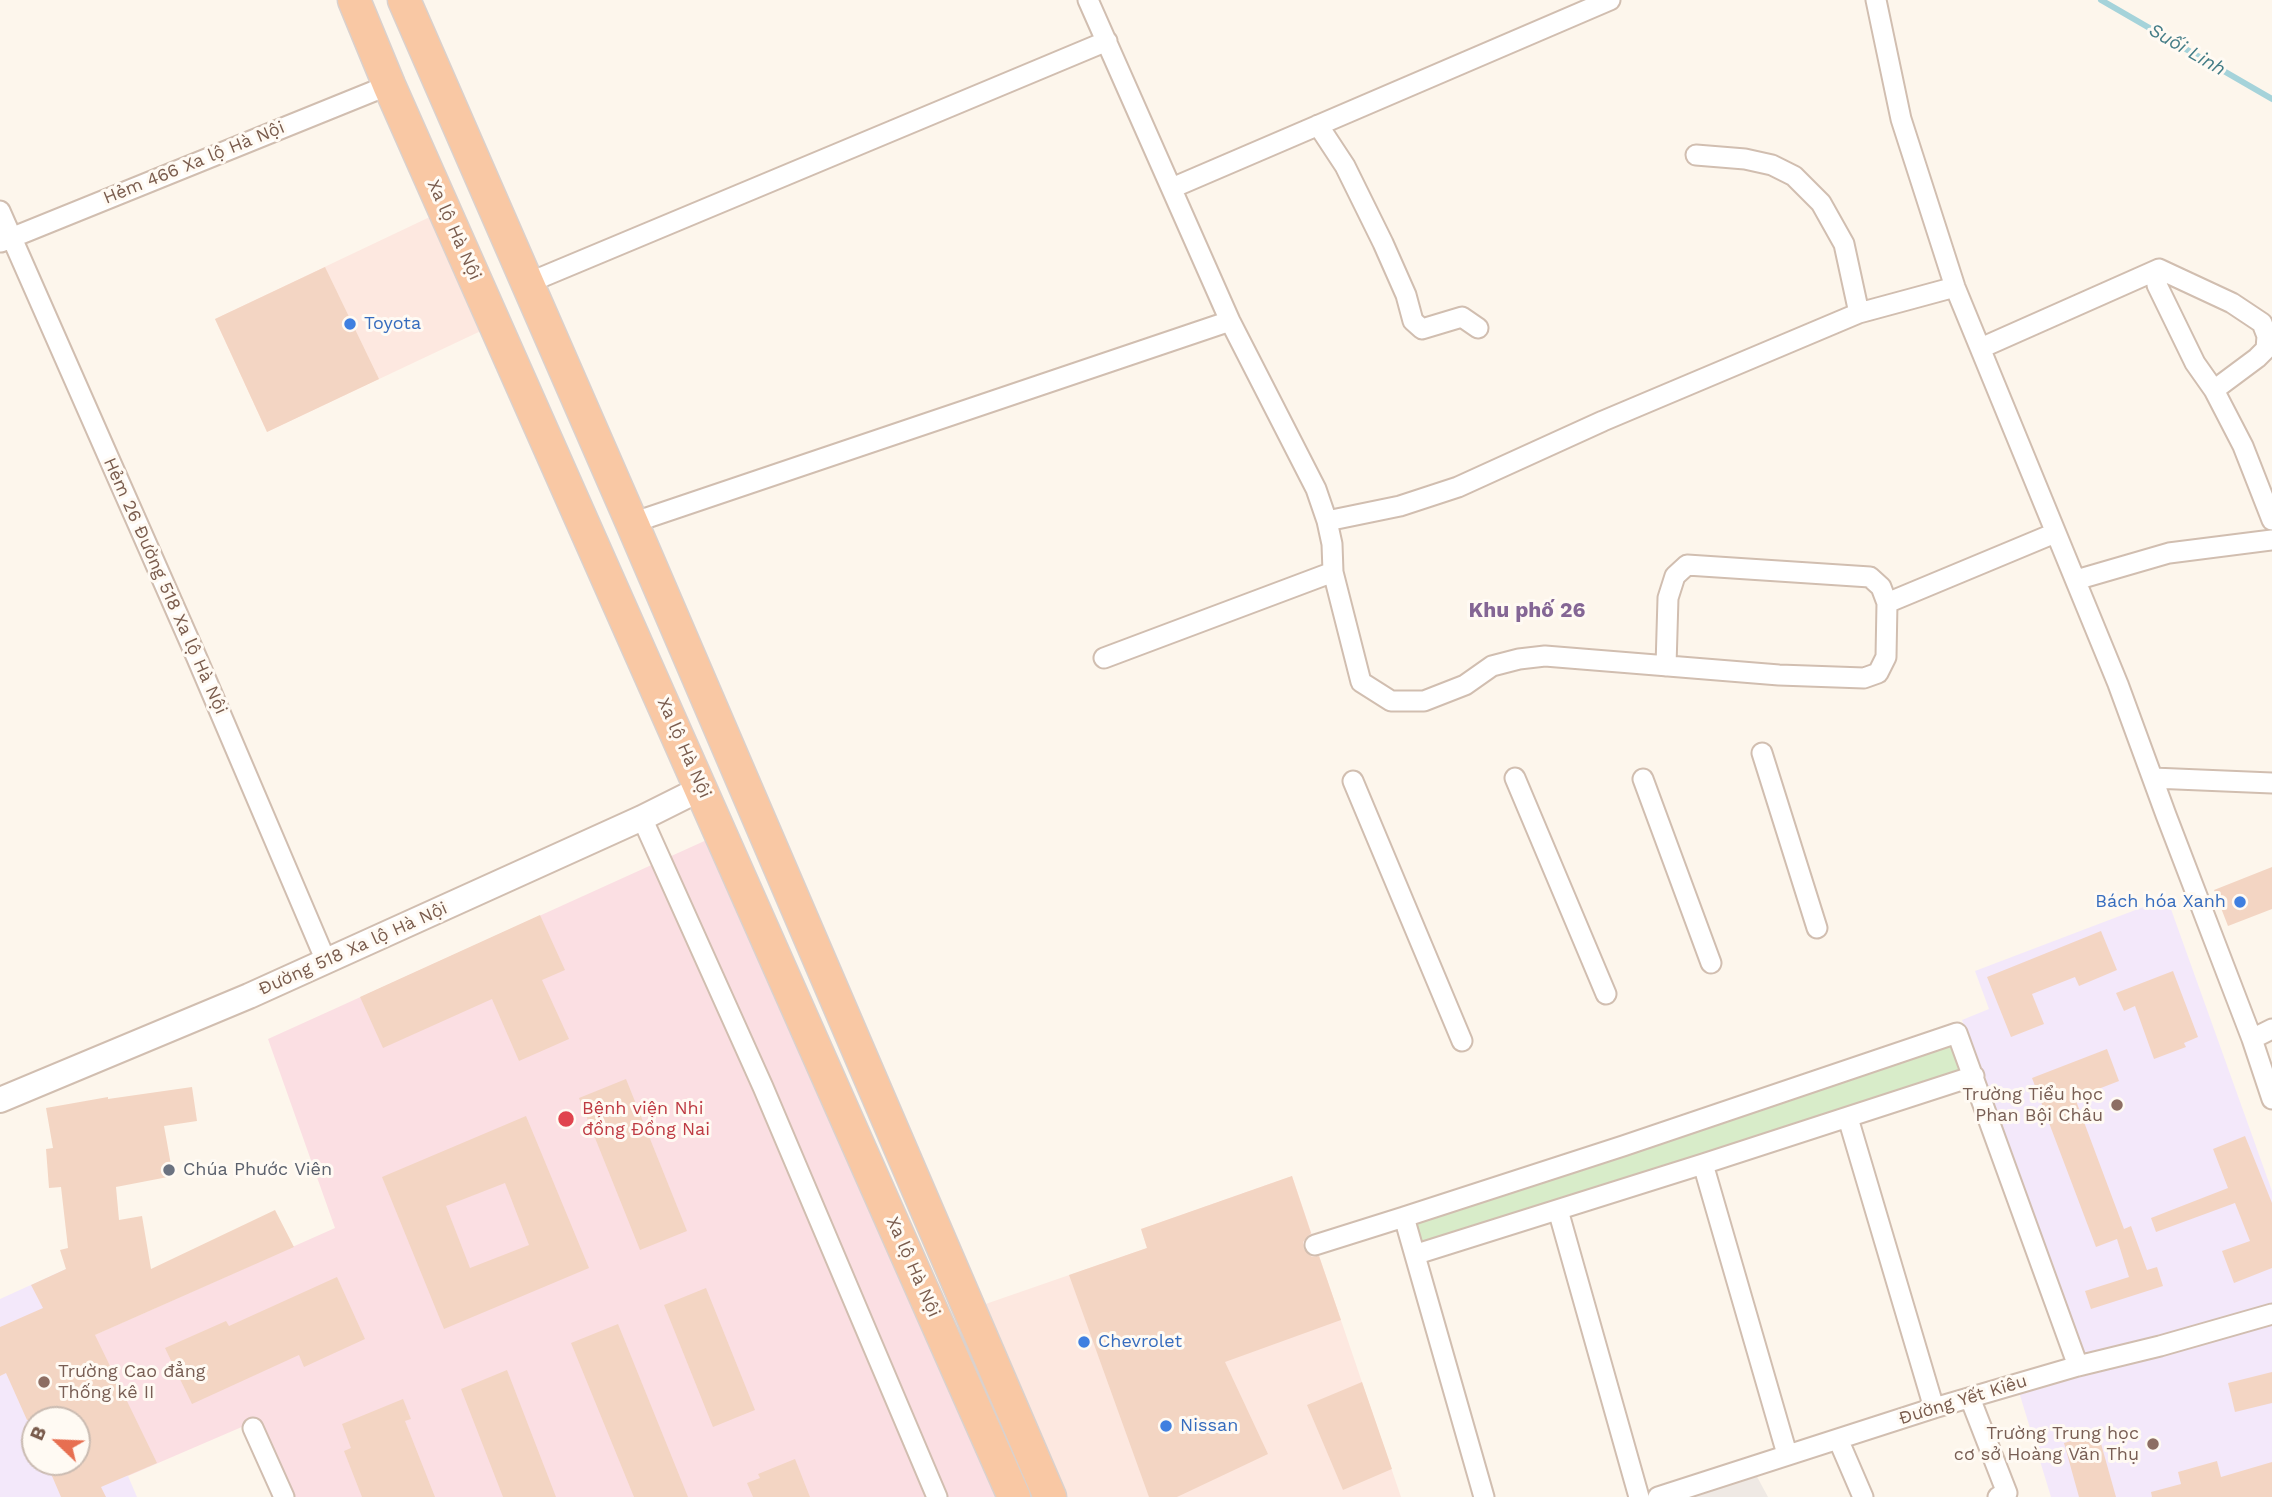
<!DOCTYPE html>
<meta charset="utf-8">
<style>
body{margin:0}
#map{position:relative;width:2272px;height:1497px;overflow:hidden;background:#fdf6ec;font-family:"Work Sans",sans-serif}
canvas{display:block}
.north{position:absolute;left:21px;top:1406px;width:70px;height:70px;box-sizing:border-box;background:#fffaf3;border:2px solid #cabbb1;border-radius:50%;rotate:293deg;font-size:19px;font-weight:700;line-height:28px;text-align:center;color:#7a5c4d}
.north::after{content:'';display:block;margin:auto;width:24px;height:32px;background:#e76f51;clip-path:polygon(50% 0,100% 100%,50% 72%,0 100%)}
</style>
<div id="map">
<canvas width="2272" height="1497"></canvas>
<div class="north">B</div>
</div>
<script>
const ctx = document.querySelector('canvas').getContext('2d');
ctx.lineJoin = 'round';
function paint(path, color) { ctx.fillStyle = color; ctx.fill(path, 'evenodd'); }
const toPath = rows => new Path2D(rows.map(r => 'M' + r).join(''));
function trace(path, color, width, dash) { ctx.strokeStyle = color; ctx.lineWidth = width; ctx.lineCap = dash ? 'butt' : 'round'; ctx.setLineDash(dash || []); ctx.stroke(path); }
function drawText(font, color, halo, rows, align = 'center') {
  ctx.font = font + ' "Work Sans",sans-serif'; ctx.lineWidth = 6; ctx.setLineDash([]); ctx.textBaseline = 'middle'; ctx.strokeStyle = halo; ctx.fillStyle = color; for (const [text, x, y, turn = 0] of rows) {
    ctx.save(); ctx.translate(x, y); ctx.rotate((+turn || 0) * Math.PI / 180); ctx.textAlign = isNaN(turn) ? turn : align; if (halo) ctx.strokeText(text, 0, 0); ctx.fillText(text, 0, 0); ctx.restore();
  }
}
paint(toPath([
 [434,215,485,329,267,432,215,319],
 [1292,1176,1401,1497,1062,1497,977,1307,1147,1248,1141,1229]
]), '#fde8e0');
paint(toPath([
 [1755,1473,1768,1497,1682,1497]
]), '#efe9e4');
paint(toPath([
 [2167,898,2272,1191,2272,1306,2158,1338,2083,1356,1962,1020,1989,1009,1975,971],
 [66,1269,72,1345,137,1497,0,1497,0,1299],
 [35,1420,77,1420,77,1462,35,1462],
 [2272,1322,2272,1497,2051,1497,2019,1392]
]), '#f3e8fa');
paint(toPath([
 [711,838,1001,1497,292,1497,258,1420,128,1476,72,1345,335,1228,268,1039]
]), '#fbdfe3');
paint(toPath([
 [1952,1042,1964,1071,1421,1245,1414,1222]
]), '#d8ecc9');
trace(toPath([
 [2101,0,2272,99]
]), '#a5d3da', 6);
paint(toPath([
 [325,267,379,379,267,432,215,319],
 [2272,867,2272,909,2228,926,2214,890],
 [540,915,565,970,542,980,569,1039,519,1061,492,999,383,1048,360,997],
 [2101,931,2117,970,2079,986,2075,977,2032,994,2044,1024,2011,1037,1987,977],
 [2173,971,2198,1037,2184,1043,2186,1047,2154,1059,2135,1006,2124,1011,2116,993],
 [2107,1049,2119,1081,2075,1098,2124,1229,2131,1226,2147,1270,2157,1267,2163,1286,2091,1309,2085,1291,2129,1277,2117,1239,2096,1247,2032,1078],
 [626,1079,687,1231,640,1250,579,1098],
 [192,1087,197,1121,164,1126,173,1176,116,1187,119,1220,142,1216,151,1269,275,1210,294,1247,95,1335,157,1463,101,1487,106,1497,61,1497,46,1462,77,1462,77,1420,27,1420,6,1373,0,1376,0,1327,43,1308,31,1285,66,1269,60,1250,68,1248,61,1187,49,1188,46,1149,53,1148,46,1108,108,1097,108,1099],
 [526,1116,589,1268,444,1329,382,1177],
 [505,1183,529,1245,470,1268,446,1206],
 [2245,1136,2272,1203,2272,1268,2234,1283,2222,1251,2250,1241,2235,1203,2156,1232,2151,1218,2228,1188,2213,1149],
 [1292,1176,1311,1233,1303,1242,1304,1249,1312,1257,1319,1256,1341,1320,1225,1362,1268,1454,1177,1497,1149,1497,1069,1275,1147,1248,1141,1229],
 [337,1277,365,1339,304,1367,299,1355,192,1404,165,1348,226,1321,229,1326],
 [706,1288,755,1410,713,1427,664,1305],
 [618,1324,688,1497,634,1497,571,1343],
 [507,1370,556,1497,503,1497,461,1389],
 [2272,1372,2272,1403,2235,1412,2228,1383],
 [1362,1382,1392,1469,1343,1490,1307,1405],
 [403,1399,411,1419,405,1421,435,1497,362,1497,344,1451,351,1448,342,1424],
 [2098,1433,2116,1497,2079,1497,2064,1443],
 [795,1459,810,1497,753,1497,747,1483,760,1478,758,1474],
 [2217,1461,2221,1477,2272,1462,2272,1497,2152,1497,2151,1492,2181,1484,2178,1472]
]), '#f3d5c3');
const minor = toPath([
 [1088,0,1230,321,1316,489,1327,521,1332,544,1333,572,1361,682,1391,701,1424,701,1465,685,1492,666,1519,659,1545,656,1779,675,1864,678,1878,673,1886,657,1887,603,2055,533],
 [1876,0,1901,119,1955,287,2118,684,2166,815,2252,1039,2272,1099],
 [1318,125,1345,166,1383,243,1406,295,1413,321,1422,329,1462,317,1478,328],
 [1696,155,1745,159,1772,165,1794,176,1821,203,1844,244,1859,313],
 [1172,188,1610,0],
 [0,211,196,656,326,961],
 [1,242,389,85],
 [2159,269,2157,285,2195,363,2214,390,2243,446,2272,520],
 [528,283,1107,41],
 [1981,348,2159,269,2232,303,2262,323,2267,336,2266,349,2257,358,2214,390],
 [1327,521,1400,506,1458,487,1603,421,1859,313,1955,287],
 [632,523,1230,321],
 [2076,580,2169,553,2272,540],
 [1104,658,1333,572],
 [1666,666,1668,598,1675,576,1687,565,1870,577,1881,587,1887,603],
 [1762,753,1817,928],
 [1515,778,1606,994],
 [2153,778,2272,783],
 [1643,779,1711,963],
 [1353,781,1462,1041],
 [642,818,763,1087,937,1497],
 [2252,1039,2272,1029],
 [1848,1118,1934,1408],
 [1703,1164,1787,1454],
 [1558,1210,1639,1497],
 [1315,1245,1404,1217],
 [1417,1254,1703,1164,1974,1076],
 [1970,1398,2007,1493,1998,1497],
 [253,1428,284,1497],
 [1838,1439,1863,1497],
 [1484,1497,1404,1217,1623,1146,1957,1033,2078,1366],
 [1658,1497,1934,1408,2078,1366,2160,1346,2272,1314]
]);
const tertiary = toPath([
 [0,1100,249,996,642,818,702,788]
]);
const trunk = toPath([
 [354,0,389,85,1014,1497],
 [404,0,632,523,1050,1497]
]);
trace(minor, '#d1beb0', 23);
trace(tertiary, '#d1beb0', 28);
trace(trunk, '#dad1cd', 35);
trace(minor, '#fff', 19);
trace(tertiary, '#fff', 24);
trace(trunk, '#f9c8a4', 32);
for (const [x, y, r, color] of [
 [350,324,7,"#3f7fe0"],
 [2240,902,7,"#3f7fe0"],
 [2117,1105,7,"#8d6e63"],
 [566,1119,9,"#e0444e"],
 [169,1170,7,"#6b7280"],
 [1084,1342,7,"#3f7fe0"],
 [44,1382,7,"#8d6e63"],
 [1166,1426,7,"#3f7fe0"],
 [2153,1444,7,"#8d6e63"]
]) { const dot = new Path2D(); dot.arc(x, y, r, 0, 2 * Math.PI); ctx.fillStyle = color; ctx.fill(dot); trace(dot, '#fffaf3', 2.5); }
drawText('18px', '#7a5c4d', '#fffaf3', [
 ["Hẻm 466 Xa lộ Hà Nội",194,163,-22],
 ["Xa lộ Hà Nội",454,230,66],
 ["Hẻm 26 Đường 518 Xa lộ Hà Nội",165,586,66],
 ["Xa lộ Hà Nội",684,748,66],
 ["Đường 518 Xa lộ Hà Nội",353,949,-24],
 ["Xa lộ Hà Nội",913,1267,66],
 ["Đường Yết Kiêu",1963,1400,-17]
]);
drawText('18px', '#366cbe', '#fffaf3', [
 ["Toyota",364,324],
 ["Bách hóa Xanh",2226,902,"right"],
 ["Chevrolet",1098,1342],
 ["Nissan",1180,1426]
], 'left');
drawText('18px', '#785e54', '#fffaf3', [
 ["Trường Tiểu học",2103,1095],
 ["Phan Bội Châu",2103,1116],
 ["Trường Cao đẳng",58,1372,"left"],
 ["Thống kê II",58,1393,"left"],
 ["Trường Trung học",2139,1434],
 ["cơ sở Hoàng Văn Thụ",2139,1455]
], 'right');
drawText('18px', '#be3a42', '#fffaf3', [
 ["Bệnh viện Nhi",582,1109],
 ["đồng Đồng Nai",582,1130]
], 'left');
drawText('18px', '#5b616d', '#fffaf3', [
 ["Chúa Phước Viên",183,1170]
], 'left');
drawText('italic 19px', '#437c86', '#fffaf3', [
 ["Suối Linh",2187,50,30]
]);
drawText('bold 21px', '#846695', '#fffaf3', [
 ["Khu phố 26",1527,611]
]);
</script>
